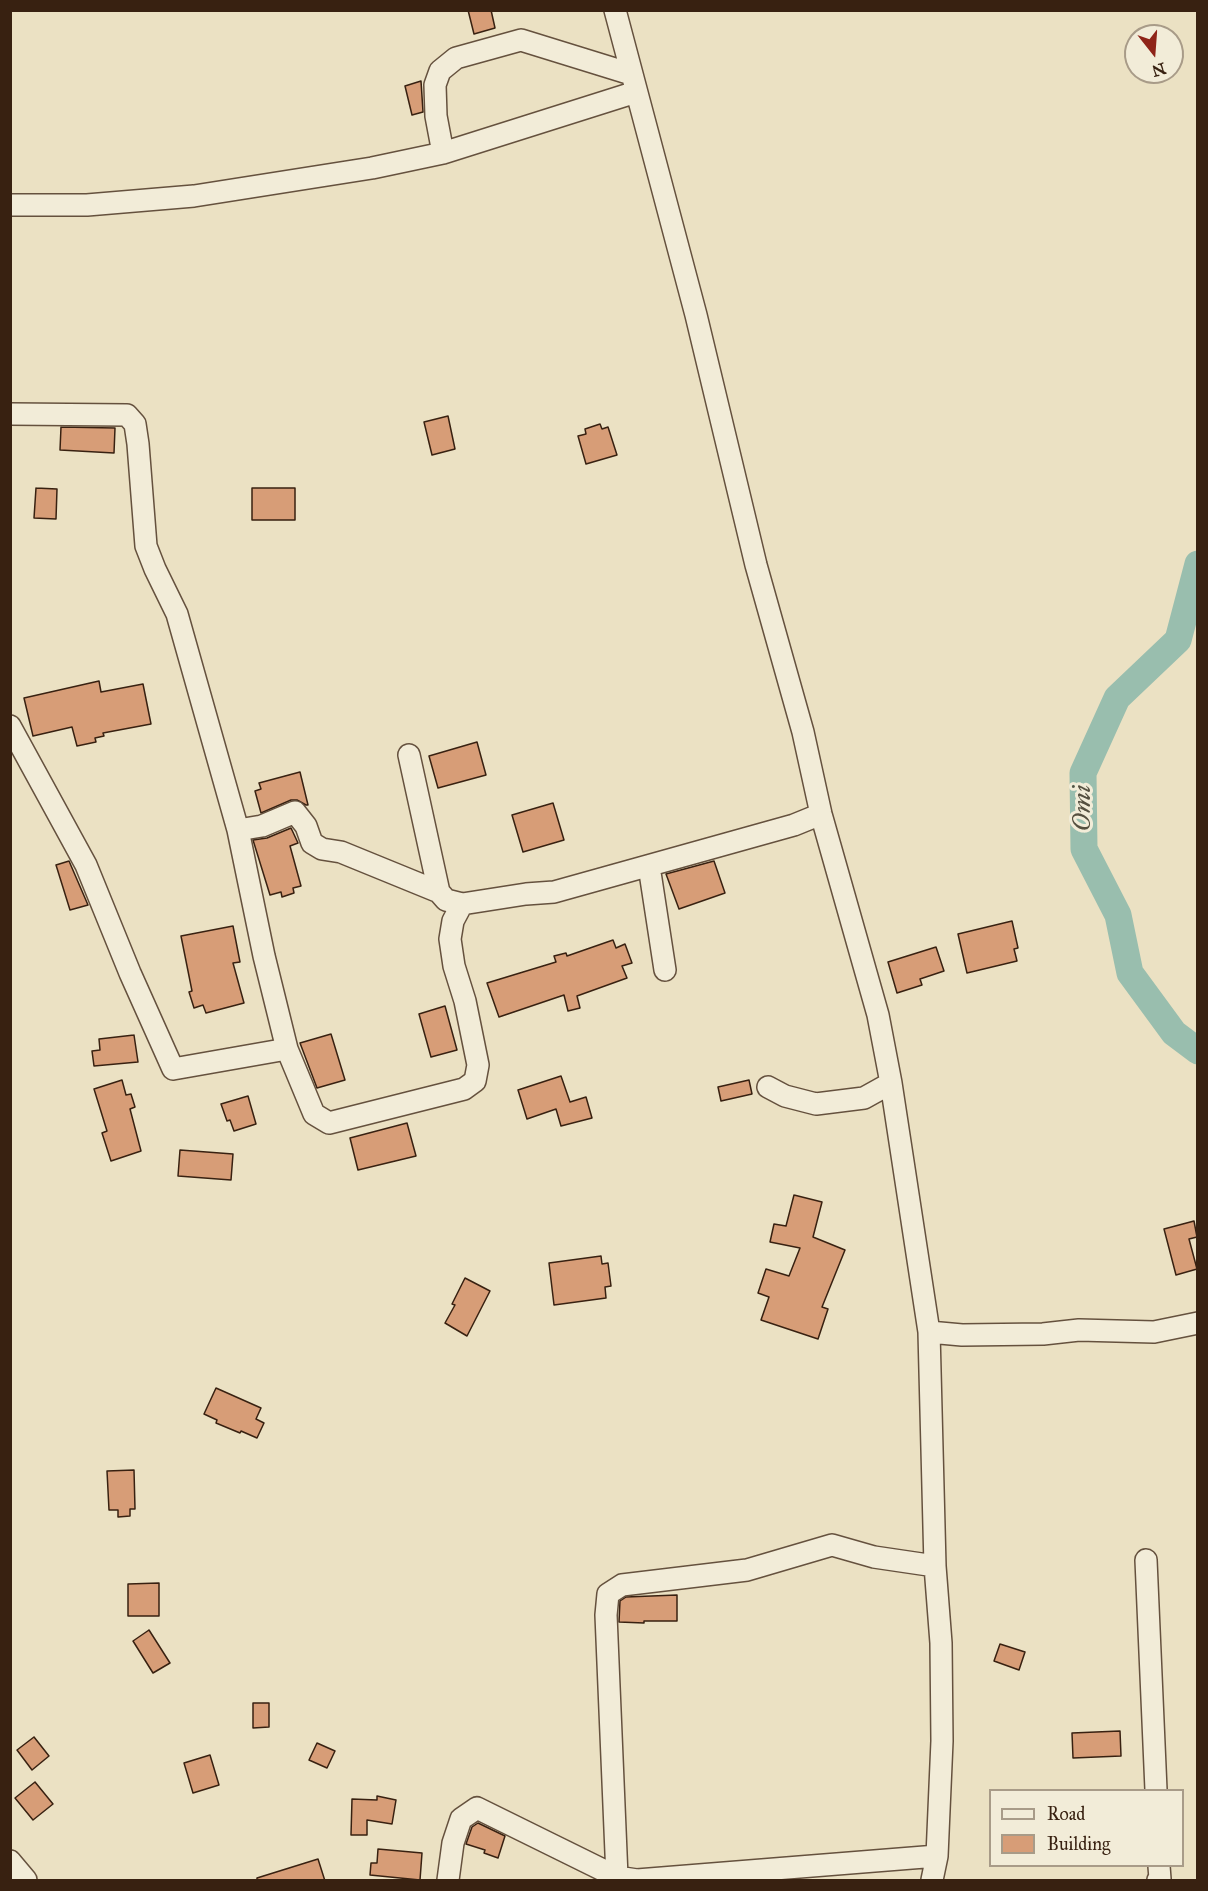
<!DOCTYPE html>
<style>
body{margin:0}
#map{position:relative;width:1208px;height:1891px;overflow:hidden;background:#ebe1c3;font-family:"IM FELL Great Primer",serif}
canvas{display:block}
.frame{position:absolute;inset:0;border:12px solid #382111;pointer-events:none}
.legend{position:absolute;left:989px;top:1789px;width:195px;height:78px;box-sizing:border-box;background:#f2ecd8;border:2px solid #a89b88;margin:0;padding:8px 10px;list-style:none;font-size:18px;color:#382111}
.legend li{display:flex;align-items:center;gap:12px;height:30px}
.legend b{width:30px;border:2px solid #a89b88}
.north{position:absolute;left:1124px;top:24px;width:60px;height:60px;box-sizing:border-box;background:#f2ecd8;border:2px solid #a89b88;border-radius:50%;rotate:163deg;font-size:16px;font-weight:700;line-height:24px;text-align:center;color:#382111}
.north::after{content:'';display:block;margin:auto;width:21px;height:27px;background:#8f2418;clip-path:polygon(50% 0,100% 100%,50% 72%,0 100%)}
</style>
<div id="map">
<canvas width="1208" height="1891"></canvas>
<div class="frame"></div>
<ul class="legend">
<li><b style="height:8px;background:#f2ecd8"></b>Road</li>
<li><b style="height:16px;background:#d79d77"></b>Building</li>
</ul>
<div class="north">N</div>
</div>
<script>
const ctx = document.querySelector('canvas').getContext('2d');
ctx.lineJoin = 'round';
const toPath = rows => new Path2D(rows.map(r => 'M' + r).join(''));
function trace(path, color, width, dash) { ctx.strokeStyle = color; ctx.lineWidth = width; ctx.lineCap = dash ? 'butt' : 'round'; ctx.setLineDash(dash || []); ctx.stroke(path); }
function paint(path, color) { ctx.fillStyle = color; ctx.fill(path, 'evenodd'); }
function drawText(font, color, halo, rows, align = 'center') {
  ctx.font = font + ' "IM FELL Great Primer",serif'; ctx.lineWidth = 6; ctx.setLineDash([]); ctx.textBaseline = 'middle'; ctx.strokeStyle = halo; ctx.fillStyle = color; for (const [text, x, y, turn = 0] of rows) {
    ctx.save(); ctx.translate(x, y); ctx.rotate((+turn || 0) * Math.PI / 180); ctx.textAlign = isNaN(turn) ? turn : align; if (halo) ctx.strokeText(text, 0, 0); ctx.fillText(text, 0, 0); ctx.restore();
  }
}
trace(toPath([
 [1198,564,1178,640,1117,698,1083,773,1084,849,1118,915,1130,973,1174,1033,1198,1051]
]), '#99beae', 27);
const building = toPath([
 [468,10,491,10,495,28,474,34,468,10],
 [421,81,423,112,412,115,405,86,421,81],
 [448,416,455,449,432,455,424,422,448,416],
 [600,424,602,429,608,427,617,455,586,464,578,436,586,434,585,429,600,424],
 [61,427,115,428,114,453,60,450,61,427],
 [36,488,57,489,56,519,34,518,36,488],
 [252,488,295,488,295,520,252,520,252,488],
 [99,681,101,692,143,684,151,724,103,733,104,736,95,738,96,742,77,746,72,727,33,736,24,698,99,681],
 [477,742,486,775,438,788,429,756,477,742],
 [300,772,308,805,306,805,297,800,291,800,261,813,255,791,261,789,259,783,300,772],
 [553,803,564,840,523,852,512,815,553,803],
 [291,828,298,843,290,846,301,886,293,888,294,893,282,897,281,892,270,895,253,840,267,838,291,828],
 [69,861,88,905,70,910,56,865,69,861],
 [714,861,725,893,679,909,666,874,714,861],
 [1012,921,1018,948,1014,949,1017,961,967,973,958,934,1012,921],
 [233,926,240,962,233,963,244,1003,206,1013,203,1005,194,1008,189,992,192,991,181,936,233,926],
 [613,940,616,948,625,944,632,963,622,966,627,978,577,996,580,1008,568,1011,564,995,499,1017,487,983,556,962,554,956,566,953,567,956,613,940],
 [936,947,944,971,920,979,922,985,897,993,888,962,936,947],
 [445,1006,457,1050,431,1057,419,1014,445,1006],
 [331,1034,345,1080,317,1088,300,1043,331,1034],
 [134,1035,138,1062,94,1066,92,1051,100,1050,99,1039,134,1035],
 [561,1076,570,1102,586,1097,592,1118,561,1126,556,1109,527,1119,518,1090,561,1076],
 [122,1080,126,1095,131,1094,135,1107,130,1109,141,1151,111,1161,102,1133,107,1131,94,1089,122,1080],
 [749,1080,752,1094,721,1101,718,1087,749,1080],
 [248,1096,256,1124,234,1131,230,1120,227,1121,221,1104,248,1096],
 [407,1123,416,1156,358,1170,350,1138,407,1123],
 [180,1150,233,1154,231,1180,178,1176,180,1150],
 [794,1195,822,1202,813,1237,845,1250,822,1307,828,1309,818,1339,761,1320,769,1297,758,1293,766,1269,789,1276,800,1248,770,1242,774,1224,786,1226,794,1195],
 [1194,1221,1197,1237,1189,1239,1197,1269,1176,1275,1164,1229,1194,1221],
 [601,1256,602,1264,608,1263,611,1286,605,1287,606,1298,554,1305,549,1263,601,1256],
 [465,1278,490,1291,467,1336,445,1323,455,1305,452,1304,465,1278],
 [216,1388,261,1408,256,1419,264,1423,257,1438,241,1431,240,1433,216,1423,217,1420,204,1414,216,1388],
 [134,1470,135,1509,130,1509,130,1516,118,1517,118,1510,109,1510,107,1471,134,1470],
 [159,1583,159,1616,128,1616,128,1584,159,1583],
 [677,1595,677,1621,644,1621,644,1623,619,1622,620,1601,626,1597,677,1595],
 [149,1630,170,1663,153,1673,133,1641,149,1630],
 [1000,1644,1025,1652,1019,1670,994,1661,1000,1644],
 [253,1703,269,1703,269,1727,253,1728,253,1703],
 [1120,1731,1121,1756,1073,1758,1072,1733,1120,1731],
 [34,1737,49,1756,32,1770,17,1750,34,1737],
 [317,1743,335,1751,327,1768,309,1760,317,1743],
 [210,1755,219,1785,193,1793,184,1763,210,1755],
 [35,1782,53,1804,33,1820,15,1798,35,1782],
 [377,1796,396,1800,392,1824,367,1820,367,1835,351,1835,352,1799,377,1800,377,1796],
 [478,1823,505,1836,498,1858,484,1853,485,1850,466,1844,472,1827,478,1823],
 [378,1849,422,1853,420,1880,370,1875,371,1863,377,1863,378,1849],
 [318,1859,325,1881,257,1881,257,1878,318,1859]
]);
paint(building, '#d79d77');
trace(building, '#382111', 1.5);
const minor = toPath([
 [615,10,696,315,756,565,803,732,821,814,878,1015,891,1083,929,1332,935,1566,941,1643,942,1741,937,1856,932,1880],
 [443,153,436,116,435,85,440,71,456,58,521,40,631,74],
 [10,205,87,205,194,196,372,168,443,153,636,92],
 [10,414,127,415,135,424,138,444,146,546,155,569,177,614,238,830,264,956,287,1049,314,1114,329,1123,464,1089,475,1081,478,1065,465,1001,454,966,450,939,453,921,462,904],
 [10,726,86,865,130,973,173,1069,287,1049],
 [409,755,439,892,446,900,462,904,526,894,554,892,794,825,821,814],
 [238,830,262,826,295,812,306,826,312,843,322,849,341,852,439,892],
 [649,866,665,970],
 [768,1087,785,1096,816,1104,864,1098,891,1083],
 [929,1332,962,1335,1043,1334,1079,1330,1154,1332,1198,1323],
 [1146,1560,1156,1790],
 [10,1861,26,1880],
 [617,1877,606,1615,608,1594,622,1585,747,1570,832,1545,874,1557,935,1566],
 [448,1880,453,1843,461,1819,477,1808,617,1877,637,1880,937,1856],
 [1158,1880,1160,1879,1159,1866]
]);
trace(minor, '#65513e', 24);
trace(minor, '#f2ecd8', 21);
drawText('italic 26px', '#555040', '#f2ecd8', [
 ["Omi",1084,808,-90]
]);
</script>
